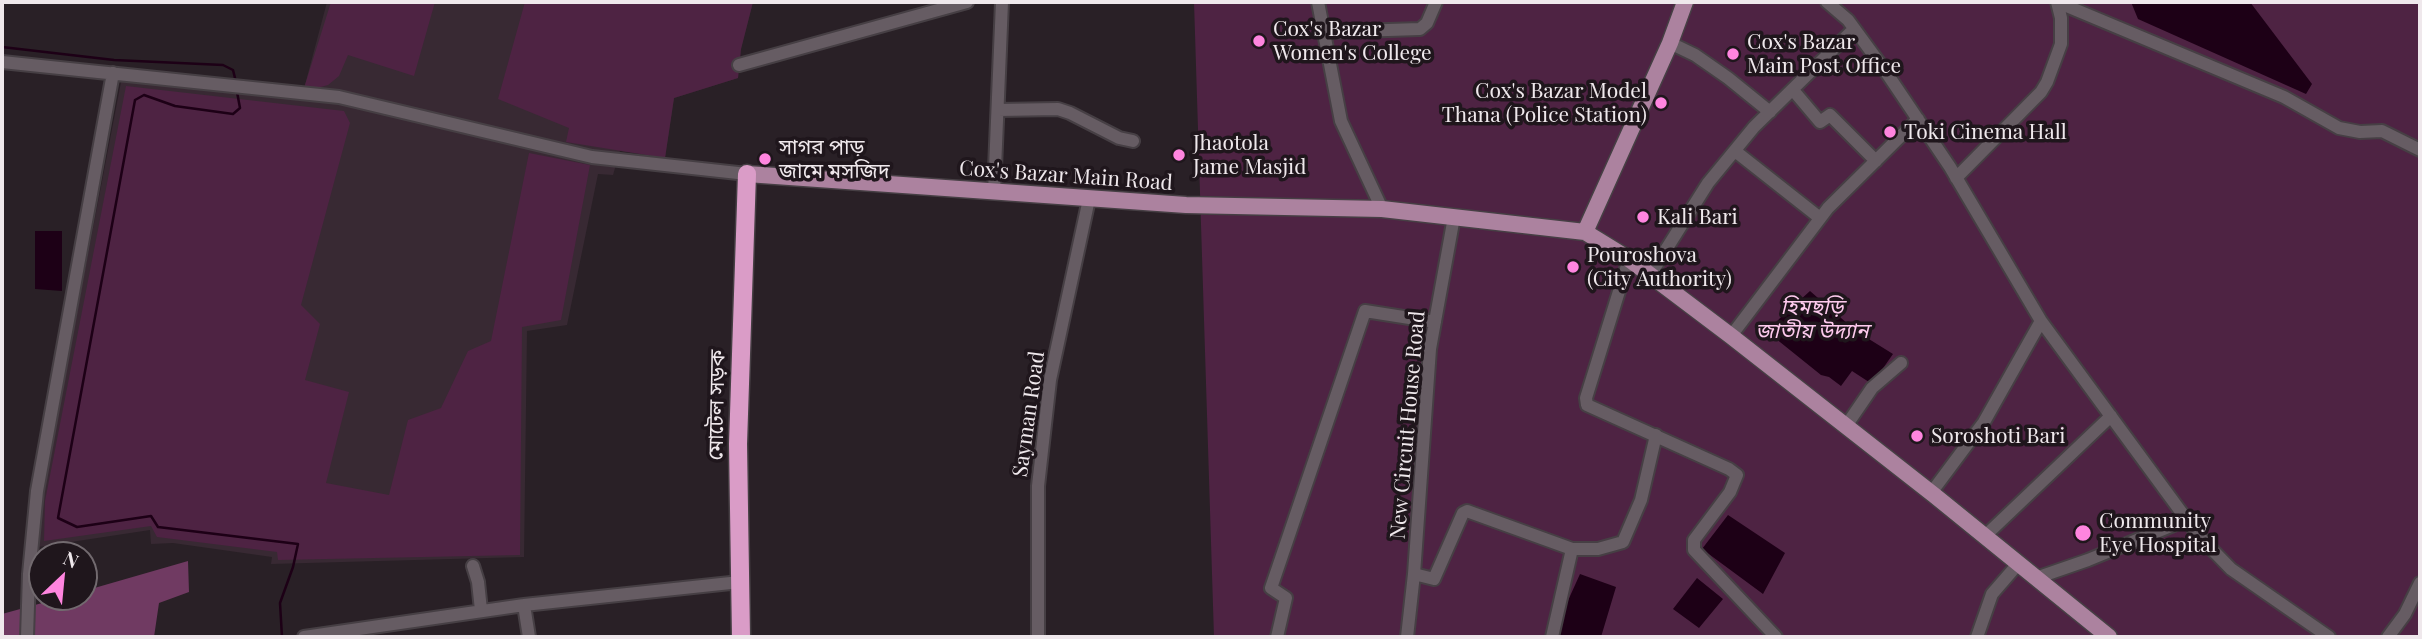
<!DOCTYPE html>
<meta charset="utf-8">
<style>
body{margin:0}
#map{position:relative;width:2422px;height:639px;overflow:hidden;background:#292026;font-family:"Playfair Display",serif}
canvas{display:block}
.frame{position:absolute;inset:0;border:4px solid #efe8ec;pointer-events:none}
.north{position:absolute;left:28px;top:541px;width:70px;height:70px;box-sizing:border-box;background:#1f161c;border:2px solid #726a6f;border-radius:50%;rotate:26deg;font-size:19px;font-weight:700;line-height:28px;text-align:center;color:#efe8ec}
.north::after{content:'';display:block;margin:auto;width:24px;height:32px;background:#ff85df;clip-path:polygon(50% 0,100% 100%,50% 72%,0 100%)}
</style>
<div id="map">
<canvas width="2422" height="639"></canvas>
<div class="frame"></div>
<div class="north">N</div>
</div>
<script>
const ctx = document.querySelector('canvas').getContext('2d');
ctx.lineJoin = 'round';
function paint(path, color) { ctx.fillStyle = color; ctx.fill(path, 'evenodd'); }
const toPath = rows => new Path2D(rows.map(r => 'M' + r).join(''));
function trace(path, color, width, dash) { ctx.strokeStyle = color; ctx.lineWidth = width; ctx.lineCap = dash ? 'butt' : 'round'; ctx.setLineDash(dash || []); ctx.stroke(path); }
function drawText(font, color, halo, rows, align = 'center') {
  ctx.font = font + ' "Playfair Display","Noto Sans Bengali",serif'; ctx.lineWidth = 7; ctx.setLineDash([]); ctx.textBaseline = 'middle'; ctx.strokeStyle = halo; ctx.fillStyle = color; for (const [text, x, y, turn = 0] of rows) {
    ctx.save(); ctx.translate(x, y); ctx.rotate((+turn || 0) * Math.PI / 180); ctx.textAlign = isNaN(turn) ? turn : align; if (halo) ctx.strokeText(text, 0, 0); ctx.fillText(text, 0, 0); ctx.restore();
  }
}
paint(toPath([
 [327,2,753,2,741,49,738,78,674,98,665,158,620,151,613,175,598,174,567,325,527,331,524,557,271,564,272,557,173,543,151,544,150,530,38,547,41,500,121,82,123,80,301,100]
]), '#382933');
paint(toPath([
 [331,2,435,2,414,76,348,55,339,76,328,85,317,88,304,88],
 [525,2,753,2,741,49,738,78,674,98,665,158,566,142,569,128,498,99],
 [1194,2,2420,2,2420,637,1214,637],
 [126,86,344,111,350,123,301,305,320,324,305,380,349,392,326,483,389,495,408,420,441,408,468,351,491,341,529,153,590,165,561,320,522,327,520,555,278,560,277,552,157,537,151,526,44,541,45,501]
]), '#4e2343');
paint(toPath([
 [188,561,189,592,159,603,154,637,2,637,2,614,64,597,84,597,84,591]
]), '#703a62');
paint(toPath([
 [2131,2,2250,2,2312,84,2306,94,2138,19],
 [35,231,62,231,62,291,35,289],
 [1810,291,1856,331,1893,354,1872,384,1852,371,1841,386,1829,377,1821,375,1770,334,1779,319],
 [1728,515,1785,553,1763,594,1702,549],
 [1580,574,1616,587,1601,637,1559,637,1566,605],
 [1697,578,1723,599,1699,628,1673,609]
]), '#1d0016');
trace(toPath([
 [2,47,114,60,223,65,233,70,236,82],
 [237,92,240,108,233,114,175,106,144,95,135,100,58,518,77,527,151,516,158,527,298,544,293,567,280,603,282,637]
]), '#1d0016', 2.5);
const minor = toPath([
 [1318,2,1341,121,1382,209],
 [1827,2,1848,20,1886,72,1950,167,2041,321,2198,535,2231,569,2329,637],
 [2057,2,2284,97,2339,128,2360,132,2382,131,2420,150],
 [1325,32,1420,29,1427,23,1436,2],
 [1670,43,1695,55,1728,78,1770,112],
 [2,62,339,97,592,157,747,174],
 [739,65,967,2],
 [1793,90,1820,122,1830,115,1876,161],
 [998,110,1058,109,1070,113,1119,138,1133,141],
 [1735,151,1820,218],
 [1956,178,2041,92,2047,82,2061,44,2061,18,2057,2],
 [994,192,1002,2],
 [1629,259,1586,398,1587,405,1729,469,1737,475,1730,492,1694,540,1694,550,1776,637],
 [1650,275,1708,183,1754,127,1854,29],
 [1731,336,1828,208,1918,119],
 [1846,426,1872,388,1901,363],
 [1931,493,1984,422,2041,321],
 [1985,536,2111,416],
 [473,566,478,582,481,610],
 [1414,574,1434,579,1463,513,1467,511,1572,549,1598,549,1623,542,1641,500,1656,435],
 [2036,578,2088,560,2188,519],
 [27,637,29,574,37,491,113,73],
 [304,637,524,605],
 [529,637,524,605,740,582],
 [1038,637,1038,486,1050,380,1089,199],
 [1277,637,1286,598,1271,588,1365,311,1435,322],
 [1407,637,1414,574,1430,349,1454,217],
 [1552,637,1572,549],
 [1977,637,1992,594,2018,564],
 [2388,637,2405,614,2420,583]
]);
const major = toPath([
 [747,174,1186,205,1382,209,1585,232,1629,259,1731,336,1934,495,2109,637],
 [1585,232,1670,43,1685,2]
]);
const highway = toPath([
 [741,637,738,444,747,174]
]);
trace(minor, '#463f44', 16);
trace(major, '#463f44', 19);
trace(highway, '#463f44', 21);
trace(minor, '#665c63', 12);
trace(major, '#ac829f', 16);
trace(highway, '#da9cc7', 18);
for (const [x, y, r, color] of [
 [1259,41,7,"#ff85df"],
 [1733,54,7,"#ff85df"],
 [1661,103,7,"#ff85df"],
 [1890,132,7,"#ff85df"],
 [1179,155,7,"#ff85df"],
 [765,159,7,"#ff85df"],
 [1643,217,7,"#ff85df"],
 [1573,267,7,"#ff85df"],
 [1917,436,7,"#ff85df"],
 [2083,533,9,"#ff85df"]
]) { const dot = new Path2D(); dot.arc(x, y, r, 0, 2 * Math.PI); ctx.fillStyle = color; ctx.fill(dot); trace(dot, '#1f161c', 2.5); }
drawText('21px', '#efe8ec', '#1f161c', [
 ["Cox's Bazar",1273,29],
 ["Women's College",1273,53],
 ["Cox's Bazar",1747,42],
 ["Main Post Office",1747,66],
 ["Cox's Bazar Model",1647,91,"right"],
 ["Thana (Police Station)",1647,115,"right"],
 ["Toki Cinema Hall",1904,132],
 ["Jhaotola",1193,143],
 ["Jame Masjid",1193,167],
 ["সাগর পাড়",779,147],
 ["জামে মসজিদ",779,171],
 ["Kali Bari",1657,217],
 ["Pouroshova",1587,255],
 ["(City Authority)",1587,279],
 ["Soroshoti Bari",1931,436],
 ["Community",2099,521],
 ["Eye Hospital",2099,545]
], 'left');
drawText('21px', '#efe8ec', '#1f161c', [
 ["Cox's Bazar Main Road",1066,176,4],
 ["মোটেল সড়ক",717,405,-89],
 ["Sayman Road",1029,414,-82],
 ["New Circuit House Road",1408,425,-85]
]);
drawText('italic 21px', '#fdcaed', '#1f161c', [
 ["হিমছড়ি",1812,307],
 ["জাতীয় উদ্যান",1812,331]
]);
</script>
